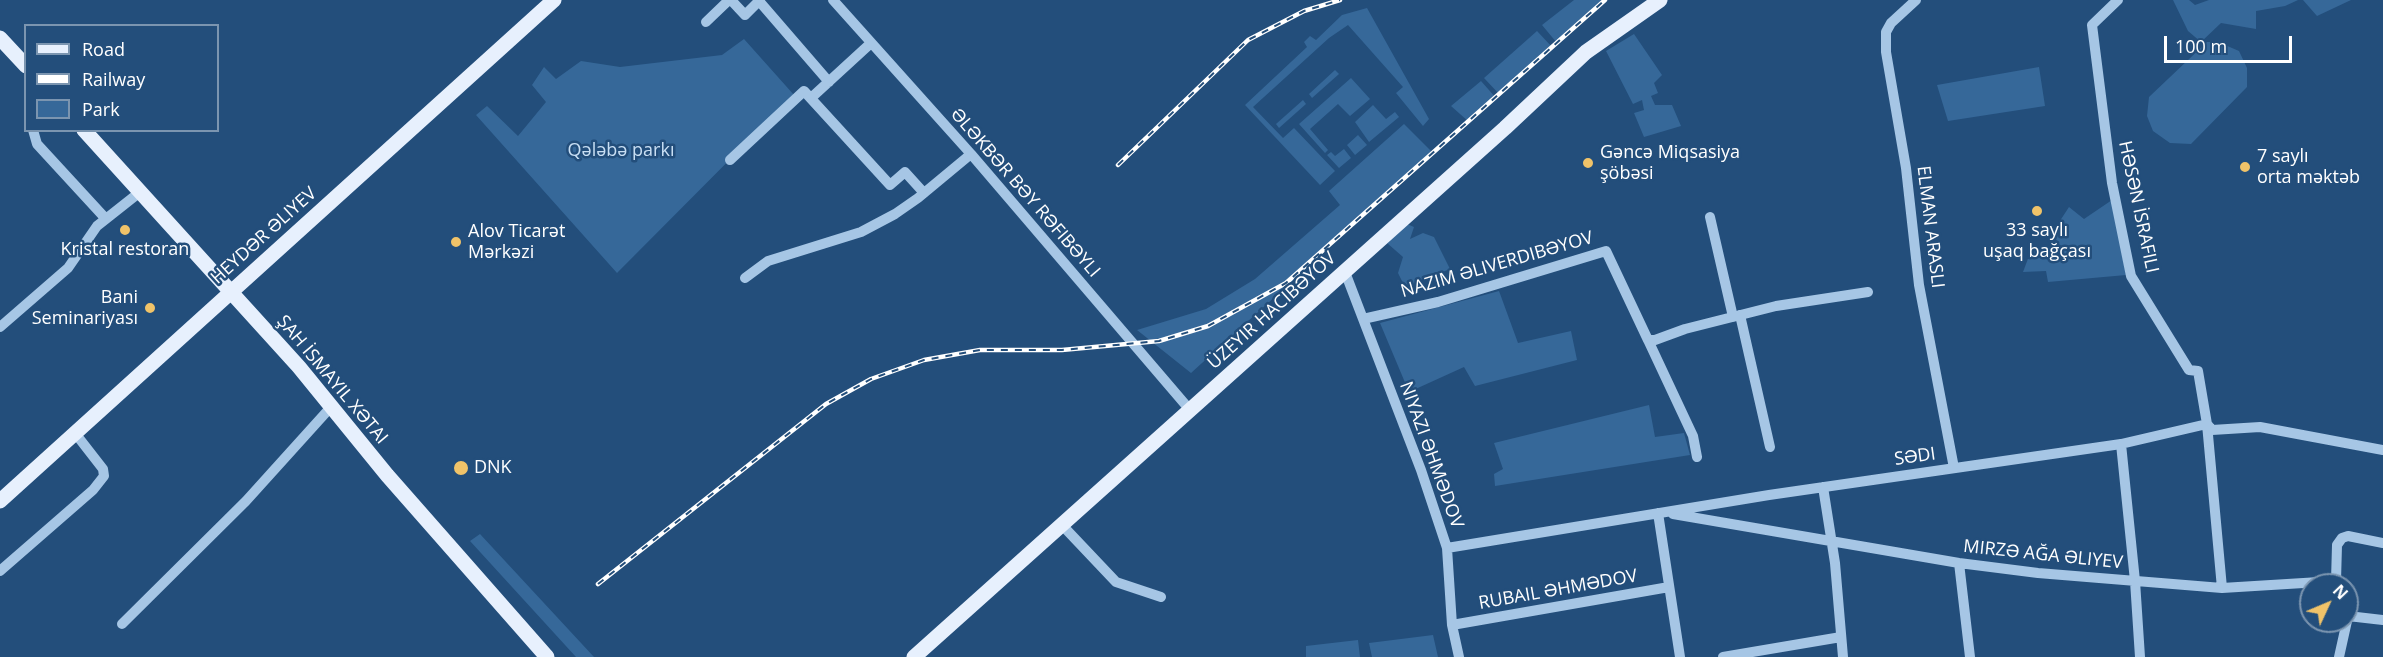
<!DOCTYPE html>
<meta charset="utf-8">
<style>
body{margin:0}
#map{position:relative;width:2383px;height:657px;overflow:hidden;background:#234e7b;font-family:"Open Sans",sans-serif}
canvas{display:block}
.legend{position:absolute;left:24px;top:24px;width:195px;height:108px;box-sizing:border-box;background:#234e7b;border:2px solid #7b95b0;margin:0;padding:8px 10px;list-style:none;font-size:18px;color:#fff}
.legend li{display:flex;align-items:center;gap:12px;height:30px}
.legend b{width:30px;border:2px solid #7b95b0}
.north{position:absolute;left:2299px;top:573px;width:60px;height:60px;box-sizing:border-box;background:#234e7b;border:2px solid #7b95b0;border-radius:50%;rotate:46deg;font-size:16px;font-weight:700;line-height:24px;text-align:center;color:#fff}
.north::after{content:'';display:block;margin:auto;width:21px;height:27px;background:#f0c369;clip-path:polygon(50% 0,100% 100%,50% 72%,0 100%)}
.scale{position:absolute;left:2164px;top:36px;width:128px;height:27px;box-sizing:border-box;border:3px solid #fff;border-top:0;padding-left:8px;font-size:18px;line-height:21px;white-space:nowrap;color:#fff;-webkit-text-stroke:4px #234e7b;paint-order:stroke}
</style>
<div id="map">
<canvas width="2383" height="657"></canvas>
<ul class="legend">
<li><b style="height:8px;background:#e7f0fd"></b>Road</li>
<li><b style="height:8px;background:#fff"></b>Railway</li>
<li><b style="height:16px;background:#366899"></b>Park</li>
</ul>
<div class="north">N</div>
<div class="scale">100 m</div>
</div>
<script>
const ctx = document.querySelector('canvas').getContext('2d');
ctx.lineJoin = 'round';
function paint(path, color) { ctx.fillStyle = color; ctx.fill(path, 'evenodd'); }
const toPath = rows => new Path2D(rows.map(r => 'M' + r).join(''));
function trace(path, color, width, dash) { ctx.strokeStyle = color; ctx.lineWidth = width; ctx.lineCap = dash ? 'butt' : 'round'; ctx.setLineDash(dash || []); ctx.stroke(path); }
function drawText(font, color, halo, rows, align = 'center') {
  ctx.font = font + ' "Open Sans",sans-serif'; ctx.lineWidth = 5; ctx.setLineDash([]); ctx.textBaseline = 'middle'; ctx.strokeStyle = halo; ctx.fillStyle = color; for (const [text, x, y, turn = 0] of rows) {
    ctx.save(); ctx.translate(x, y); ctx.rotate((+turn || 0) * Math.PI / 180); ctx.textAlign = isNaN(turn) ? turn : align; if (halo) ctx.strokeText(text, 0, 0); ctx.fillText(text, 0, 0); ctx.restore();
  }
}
paint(toPath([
 [1574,0,1605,0,1557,43,1542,25],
 [2173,0,2189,0,2195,5,2209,0,2298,0,2285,6,2256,11,2256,29,2221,23,2201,42,2188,31],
 [2303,0,2351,0,2317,16],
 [1367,8,1429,119,1423,126,1396,93,1403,87,1348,25,1329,38,1253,107,1283,138,1294,128,1335,171,1320,185,1245,105,1307,47,1304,42,1310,36,1316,40,1342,15],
 [1537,31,1552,47,1500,95,1484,78],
 [1634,34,1662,75,1654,83,1658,93,1651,96,1655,105,1672,105,1681,126,1644,137,1634,113,1644,110,1642,100,1633,104,1606,51],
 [744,39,794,95,617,273,476,115,487,106,518,136,546,102,532,85,544,67,556,79,581,61,620,67,722,55],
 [2207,42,2218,42,2239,51,2247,68,2247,87,2191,144,2170,143,2153,131,2147,116,2149,97],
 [2039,67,2045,106,1948,121,1937,85],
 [1335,70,1339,74,1312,98,1309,94],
 [1351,78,1370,99,1350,116,1338,104,1310,129,1328,150,1325,153,1299,124],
 [1481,81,1496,98,1469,122,1451,106],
 [1303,100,1306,104,1279,128,1276,124],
 [1373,105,1386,119,1395,112,1399,117,1369,142,1355,122],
 [1404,124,1433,153,1191,373,1137,330,1206,309,1255,279,1340,205,1329,191],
 [1358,135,1367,145,1355,155,1347,145],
 [1344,149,1351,158,1339,168,1327,155,1331,152,1335,156],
 [2112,200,2126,275,2048,282,2046,271,2023,272,2032,248,2044,257,2061,247,2052,233,2069,207,2084,219],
 [1407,224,1414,227,1410,239,1423,233,1434,237,1450,269,1405,287,1398,273,1403,257,1387,243],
 [1499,291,1518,343,1571,331,1577,360,1475,386,1464,367,1409,392,1380,323],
 [1649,405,1655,437,1684,433,1690,455,1495,486,1494,474,1503,469,1494,443],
 [480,534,594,657,576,657,470,541],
 [1433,635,1438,657,1372,657,1369,643],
 [1358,640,1360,657,1306,657,1306,646]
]), '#366899');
trace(toPath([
 [731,0,745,15,760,0],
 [833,0,971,154,1190,410],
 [1916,0,1891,23,1886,32,1886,52,1906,168,1919,285,1954,468],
 [2118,0,2092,25,2112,183,2131,276,2189,370,2198,371,2207,424,2222,588],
 [759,1,829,82],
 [706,22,729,0],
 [811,98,871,43],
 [33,130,37,144,106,219],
 [730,160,804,91,890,185,905,172,924,193],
 [1710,217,1733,317],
 [1345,272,1421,470,1447,548,1452,625,1459,657],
 [745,278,768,261,861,232,895,214,918,198,971,154],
 [1740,315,1770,447],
 [1363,319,1438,302,1606,251,1648,340,1655,340,1685,329,1776,306,1868,292],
 [0,327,68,268,97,226,140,192],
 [1648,340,1693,436,1697,457],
 [2121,444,2135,581,2140,657],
 [1823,487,1835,563,1843,657],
 [1658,513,1680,657],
 [1673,514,1959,563,2038,573,2222,588,2336,581],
 [1062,525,1116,582,1161,597],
 [1447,548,1769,495,2121,444,2207,424,2212,430,2260,427,2383,450],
 [1959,563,1970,657],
 [0,571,93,490,104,476,103,469,75,433],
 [2336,581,2337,545,2342,538,2348,536,2383,543],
 [2347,591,2351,593,2347,620],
 [2348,616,2383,620],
 [122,624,246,501,330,408],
 [1452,625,1669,587],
 [1723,657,1841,637],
 [2339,657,2347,621]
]), '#a6c6e5', 10);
trace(toPath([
 [0,38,26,66],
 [84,130,299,367,387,475,547,657],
 [0,501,554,0],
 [914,657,1505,128,1586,52,1660,0]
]), '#e7f0fd', 15);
const rail = toPath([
 [1118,165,1248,40,1304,11,1340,0],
 [598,584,826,404,871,379,924,360,980,350,1062,350,1159,341,1208,326,1286,283,1605,0]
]);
trace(rail, '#fff', 4.5);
trace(rail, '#234e7b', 2, [7]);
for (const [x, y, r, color] of [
 [1588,163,6,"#f0c369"],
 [2245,167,6,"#f0c369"],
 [2037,211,6,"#f0c369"],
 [125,230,6,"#f0c369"],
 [456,242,6,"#f0c369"],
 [150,308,6,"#f0c369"],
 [461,468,8,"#f0c369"]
]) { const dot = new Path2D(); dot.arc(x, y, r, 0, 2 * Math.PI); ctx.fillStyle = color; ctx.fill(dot); trace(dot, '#234e7b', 2); }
drawText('18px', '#c9dff4', '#234e7b', [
 ["Qələbə parkı",621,151]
]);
drawText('18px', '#fff', '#234e7b', [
 ["Gəncə Miqsasiya",1600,153],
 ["şöbəsi",1600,174],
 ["7 saylı",2257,157],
 ["orta məktəb",2257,178],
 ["33 saylı",2037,231,"center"],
 ["uşaq bağçası",2037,252,"center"],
 ["Alov Ticarət",468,232],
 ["Mərkəzi",468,253],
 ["Kristal restoran",125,250,"center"],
 ["Bani",138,298,"right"],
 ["Seminariyası",138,319,"right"],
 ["DNK",474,468]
], 'left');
drawText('18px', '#fff', '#234e7b', [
 ["ƏLƏKBƏR BƏY RƏFIBƏYLI",1025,193,49],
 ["HƏSƏN İSRAFILI",2138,207,78],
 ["ELMAN ARASLI",1930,227,83],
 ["HEYDƏR ƏLIYEV",264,236,-42],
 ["NAZIM ƏLIVERDIBƏYOV",1497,265,-16],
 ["ÜZEYIR HACIBƏYOV",1272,311,-42],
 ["ŞAH İSMAYIL XƏTAI",332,380,50],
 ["NIYAZI ƏHMƏDOV",1431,455,70],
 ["SƏDI",1915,457,-8],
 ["MIRZƏ AĞA ƏLIYEV",2043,555,6],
 ["RUBAIL ƏHMƏDOV",1558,590,-10]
]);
</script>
